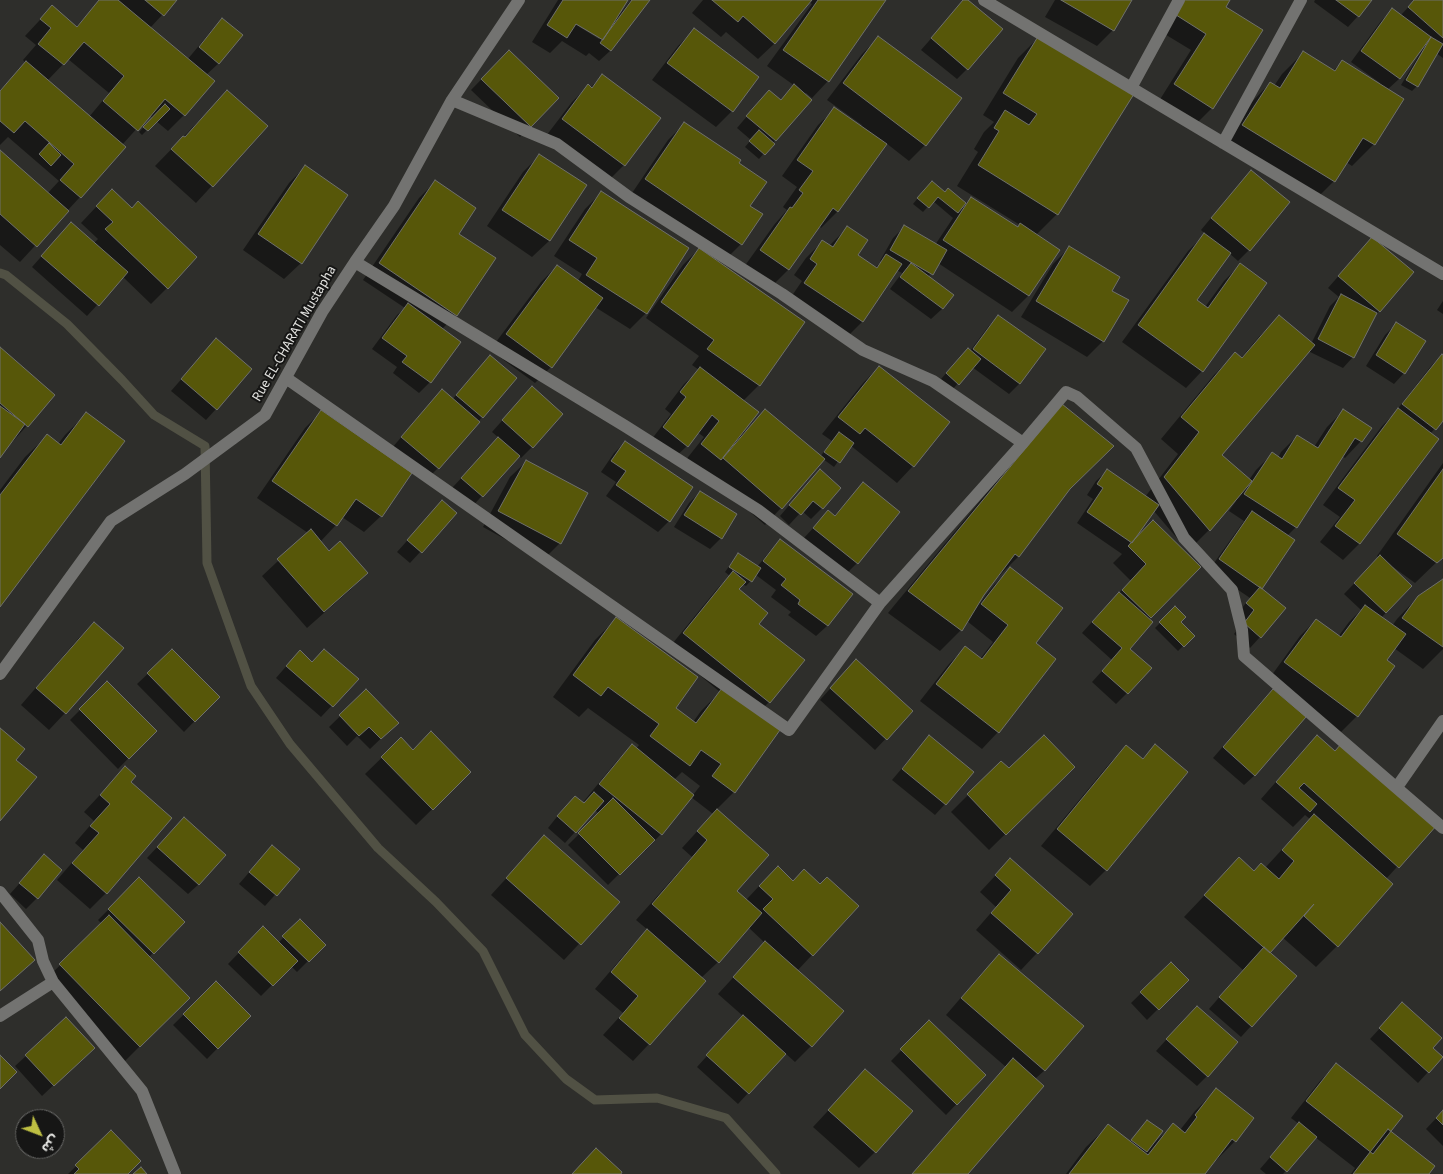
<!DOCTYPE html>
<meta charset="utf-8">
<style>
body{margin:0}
#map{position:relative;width:1443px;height:1174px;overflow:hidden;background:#2e2e2b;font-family:"Source Sans 3","Noto Sans Arabic",sans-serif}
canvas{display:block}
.north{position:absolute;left:15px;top:1109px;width:50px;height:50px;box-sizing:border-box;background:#161615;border:1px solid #686866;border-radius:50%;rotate:133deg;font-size:14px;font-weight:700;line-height:20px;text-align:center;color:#e3e3e0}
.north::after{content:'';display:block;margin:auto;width:18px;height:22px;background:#bebf42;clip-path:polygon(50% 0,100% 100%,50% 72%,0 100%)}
</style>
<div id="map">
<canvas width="1443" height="1174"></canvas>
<div class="north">ش</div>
</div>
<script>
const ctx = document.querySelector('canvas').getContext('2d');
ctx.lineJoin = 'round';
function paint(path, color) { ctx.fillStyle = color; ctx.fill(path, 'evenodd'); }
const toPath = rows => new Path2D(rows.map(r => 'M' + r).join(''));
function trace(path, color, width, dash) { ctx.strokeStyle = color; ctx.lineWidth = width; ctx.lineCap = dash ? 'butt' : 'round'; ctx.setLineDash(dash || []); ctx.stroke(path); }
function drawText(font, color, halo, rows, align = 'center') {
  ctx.font = font + ' "Source Sans 3",sans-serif'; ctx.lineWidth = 4; ctx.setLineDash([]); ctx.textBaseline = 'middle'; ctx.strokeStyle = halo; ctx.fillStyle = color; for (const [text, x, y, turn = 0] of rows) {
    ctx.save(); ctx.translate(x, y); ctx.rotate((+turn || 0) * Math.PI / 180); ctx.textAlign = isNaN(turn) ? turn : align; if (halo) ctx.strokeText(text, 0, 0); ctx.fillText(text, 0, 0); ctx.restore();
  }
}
paint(toPath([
 [100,0,176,0,150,28,187,60,212,30,222,19,219,63,206,75,184,115,168,131,156,121,142,135,139,132,153,118,149,115,122,145,80,197,20,262,0,245,0,151,47,194,59,181,8,137,0,145,0,90,26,63,23,60,36,45,25,36,52,7,76,27],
 [68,59,109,93,89,117,47,81],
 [558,0,627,0,619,13,620,14,631,0,648,0,610,51,599,61,589,53,586,56,562,41,550,53,532,42],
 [571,19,601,37,599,39,570,21],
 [703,0,885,0,828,81,812,98,806,93,804,95,810,100,759,159,745,147,751,140,737,128,759,102,780,101,795,86,767,66,812,4,809,2,775,43,758,59,726,32,721,37,692,13],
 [965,0,966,0,967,69,957,79,921,50],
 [1055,0,1130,0,1113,30,1097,46,1045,17],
 [1176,0,1228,0,1224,7,1212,108,1196,124,1159,101,1191,50,1158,30],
 [1315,0,1371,0,1358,16,1348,27,1314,2],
 [1415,0,1443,0,1443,58,1436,53,1417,86,1412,91,1401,85,1422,50,1420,49,1399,79,1387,90,1402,100,1374,144,1352,166,1346,162,1334,181,1313,202,1222,147,1249,105,1270,83,1274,86,1282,74,1304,52,1333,71,1342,62,1379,85,1380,83,1351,62,1381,21,1392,10,1400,16],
 [694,30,732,111,716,127,652,80,678,46],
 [1039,37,1057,214,1036,235,1028,296,1012,312,938,263,928,277,952,295,942,309,931,319,890,289,902,273,896,270,862,322,846,338,789,300,802,281,794,275,806,258,822,242,829,246,847,228,856,256,875,268,881,262,880,261,893,238,904,227,935,245,953,218,933,201,923,212,913,204,927,187,945,193,948,190,965,204,971,198,1017,228,1020,225,957,186,978,152,974,149,984,132,994,122,983,115,1018,58],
 [878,38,925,145,909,161,886,143,838,211,821,228,819,226,788,270,772,286,744,267,774,225,787,210,783,207,797,187,782,176,818,125,835,109,860,127,862,125,827,100,862,54],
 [509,51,530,126,520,137,471,90],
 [602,76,624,165,608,181,546,136,572,102,588,86,590,88],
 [227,92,266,127,196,203,155,166],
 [684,124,737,163,749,207,741,244,725,260,630,196,668,140],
 [540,155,585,186,549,241,532,257,487,226,523,172],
 [305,167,301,263,284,279,243,250,289,183],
 [1251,172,1249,250,1238,261,1229,253,1195,300,1205,307,1224,281,1240,265,1265,283,1202,371,1186,388,1122,342,1188,251,1205,234,1201,230,1240,183],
 [435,182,457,234,456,315,442,329,430,382,419,393,393,373,397,367,372,349,397,315,405,308,363,280,419,198],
 [112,190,167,288,151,304,123,277,87,316,32,267,71,223,94,243,98,239,81,223],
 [601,193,687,248,646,313,630,329,595,307,551,367,535,383,490,350,541,282,557,266,578,281,582,274,554,256,585,209],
 [1372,238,1379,311,1374,316,1353,357,1343,368,1308,351,1220,455,1249,480,1256,470,1272,454,1278,458,1281,452,1297,436,1314,447,1327,427,1343,411,1361,441,1345,458,1342,456,1296,527,1287,536,1260,589,1260,637,1250,648,1234,634,1245,621,1237,614,1250,598,1209,570,1244,521,1229,511,1236,501,1234,500,1209,530,1188,551,1153,510,1129,544,1199,567,1148,620,1128,649,1127,693,1116,704,1092,682,1112,660,1082,633,1108,604,1131,581,1113,563,1122,554,1077,523,1093,499,1087,495,1096,481,1107,471,1145,497,1178,454,1161,439,1214,375,1235,354,1240,359,1258,338,1279,317,1311,344,1330,306,1339,297,1328,288],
 [1069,248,1110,291,1103,341,1087,357,1021,317,1053,264],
 [699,249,759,385,743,401,743,430,745,432,766,410,820,457,832,441,822,434,863,383,879,367,913,466,897,483,850,445,834,467,823,459,781,508,765,525,706,474,685,461,704,437,697,432,687,446,670,462,648,444,671,414,665,409,684,384,699,370,692,365,699,356,646,318,683,265],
 [1443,301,1443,314,1437,310],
 [998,316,1020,383,1009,394,972,367,953,389,941,379,963,354,970,351,988,327],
 [1396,324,1404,373,1394,384,1366,366,1385,335],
 [0,349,54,395,0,456],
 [206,351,216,409,206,420,171,391],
 [1442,355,1443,356,1443,419,1430,434,1360,543,1343,560,1320,542,1340,517,1323,505,1382,426,1393,415,1431,366],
 [480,367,516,378,438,468,427,479,392,448,431,402,452,400],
 [532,387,532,447,521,458,518,455,472,507,451,489,499,438,492,432],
 [321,412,411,473,381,516,364,532,342,517,336,525,320,542,329,553,367,573,350,590,307,628,262,576,308,533,257,498,305,428],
 [87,413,0,605,0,490,25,457,47,436,58,444,65,435],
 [1041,427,1069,489,1018,557,997,578,996,577,978,602,980,603,994,585,1010,569,1034,643,1055,660,998,732,982,749,920,701,949,664,965,648,980,659,993,642,967,621,961,630,940,651,888,613],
 [625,442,669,521,658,532,606,496,616,482,601,472,614,453],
 [527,461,587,493,560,543,543,560,483,527,510,477],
 [1443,463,1443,556,1415,583,1393,567,1392,568,1410,586,1381,618,1392,626,1397,619,1418,597,1443,581,1443,649,1423,669,1394,648,1385,660,1357,716,1341,732,1269,679,1300,636,1316,620,1338,637,1349,622,1361,610,1344,594,1379,558,1377,556],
 [809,482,822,508,811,519,802,511,789,525,780,516],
 [863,484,898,512,857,563,846,574,803,539,828,512,834,516],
 [700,492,735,515,721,538,710,549,674,527,689,503],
 [432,513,456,513,410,563,397,552],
 [780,540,851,595,827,626,816,636,788,615,791,612,771,597,776,590,756,575,746,586,742,584,737,589,757,624,803,660,769,702,756,715,734,792,716,810,768,855,736,891,746,900,761,884,793,882,820,886,857,907,797,971,811,1046,795,1062,785,1053,738,1104,697,1067,743,1016,718,994,765,943,748,927,718,962,701,978,704,981,649,1044,633,1061,603,1035,623,1013,595,989,631,947,648,930,636,920,692,857,682,848,713,814,691,797,661,834,645,851,643,850,608,885,568,845,599,814,595,810,565,843,548,828,564,808,583,805,585,802,584,801,616,762,632,746,636,749,639,745,588,708,579,717,553,697,595,640,616,619,674,708,693,722,701,711,720,692,668,649,717,589,730,576,725,572,738,554,757,567,770,551],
 [682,772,700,786,693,795,674,780],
 [1175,608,1180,622,1193,636,1178,651,1155,628],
 [94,623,122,648,65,713,49,730,21,705,78,639],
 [172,651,218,697,184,732,137,684],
 [289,663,312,663,357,679,321,717,276,678],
 [845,672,912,711,875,750,820,700],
 [107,683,155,731,118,769,70,720],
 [366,691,397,723,370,749,357,736,347,746,329,727],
 [1262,701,1255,775,1244,785,1213,758],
 [929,737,945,804,935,815,892,780,919,748],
 [1317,737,1334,752,1435,825,1386,879,1337,946,1316,967,1282,937,1268,953,1251,1026,1241,1037,1209,1009,1243,970,1184,917,1239,859,1253,872,1265,868,1310,819,1305,815,1293,827,1261,799,1301,753],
 [401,739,413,751,470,772,416,825,365,774],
 [1155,746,1106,870,1090,886,1041,846,1110,763,1126,747,1142,759],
 [1001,762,1009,770,1057,783,989,850,951,812],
 [125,768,129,783,170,818,106,893,90,909,57,880,83,850,75,843,94,821,84,812],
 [184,818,199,884,188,894,147,858],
 [545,836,618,902,564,960,491,895],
 [272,846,298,869,265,906,239,884],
 [44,856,37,898,26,909,10,894],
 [1010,860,1072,914,1037,953,1021,970,976,930,996,907,980,892],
 [139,879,183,922,149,957,188,998,123,1063,44,981,102,924,98,920],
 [300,921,324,945,297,972,291,966,261,996,228,964,263,928,278,943],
 [1000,956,1045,1070,1035,1079,966,1174,912,1174,1006,1067,946,1015,983,972],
 [1171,964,1187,980,1147,1020,1131,1003],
 [216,983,249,1016,207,1059,173,1025],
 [1392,1015,1431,1048,1428,1072,1418,1083,1370,1039],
 [1186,1018,1207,1076,1197,1086,1156,1051],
 [929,1022,984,1075,946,1115,891,1061],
 [26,1056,82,1058,42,1096,15,1066],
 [1336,1065,1389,1131,1427,1174,1351,1174,1355,1168,1315,1137,1283,1174,1266,1174,1260,1169,1299,1124,1291,1118,1320,1081],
 [865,1071,875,1152,859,1168,813,1127],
 [1216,1090,1235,1141,1203,1174,1066,1174,1086,1147,1108,1126,1129,1143,1147,1121,1155,1142,1173,1125,1180,1130,1195,1111],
 [1443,1111,1443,1146,1426,1129],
 [111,1132,126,1174,68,1174]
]), '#0007');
trace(toPath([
 [0,273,6,275,67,324,122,380,154,415,205,446,207,563,251,686,290,744,378,848,436,902,483,951,525,1035,566,1079,595,1100,657,1098,726,1118,776,1174]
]), '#515144', 9);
const building = toPath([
 [99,0,118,0,215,81,185,116,165,99,138,131,103,101,124,76,84,42,64,65,38,44,51,28,40,19,52,5,77,27,99,0],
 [145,0,177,0,164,16,145,0],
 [563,0,628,0,603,40,576,24,567,38,547,25,563,0],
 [632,0,650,0,611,51,600,43,632,0],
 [712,0,812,0,775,44,743,16,738,22,712,0],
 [818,0,886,0,829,82,783,50,818,0],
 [963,0,968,0,1003,29,968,70,931,38,963,0],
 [1061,0,1132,0,1114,31,1061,0],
 [1181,0,1230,0,1226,7,1263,30,1213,109,1174,84,1206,34,1173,13,1181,0],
 [1336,0,1372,0,1359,17,1336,0],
 [1414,0,1443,0,1443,38,1408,7,1414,0],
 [1392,8,1431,37,1400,79,1361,51,1392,8],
 [222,18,243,35,219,64,199,47,222,18],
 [694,28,759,77,733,112,667,63,694,28],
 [1039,35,1134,94,1058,215,978,165,999,131,994,128,1005,110,1029,125,1037,114,1003,93,1039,35],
 [878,36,962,98,926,146,843,83,878,36],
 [1431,37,1443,44,1418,87,1406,80,1431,37],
 [509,50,559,98,531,127,481,79,509,50],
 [1303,51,1335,71,1342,60,1404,99,1375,145,1363,138,1335,182,1242,125,1270,82,1280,88,1303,51],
 [26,61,126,147,81,198,60,180,74,164,25,121,14,133,0,121,0,91,26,61],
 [602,74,661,118,625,166,562,119,588,84,592,88,602,74],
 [794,84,812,100,776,141,746,116,769,90,781,100,794,84],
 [227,90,268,126,213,187,171,149,183,136,185,137,227,90],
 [165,104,170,109,148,131,143,127,165,104],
 [834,107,887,144,838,212,833,208,789,270,760,250,790,207,792,208,803,193,799,190,813,171,797,160,834,107],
 [684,122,741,160,739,163,767,182,750,206,763,214,742,245,645,179,684,122],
 [759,130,775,144,765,155,749,141,759,130],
 [49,143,61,155,51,166,39,154,49,143],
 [0,150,69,211,37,247,0,214,0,150],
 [539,154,587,185,550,241,502,210,539,154],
 [305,165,348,195,302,264,258,234,305,165],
 [1251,170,1290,202,1250,251,1211,218,1251,170],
 [435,180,476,208,459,234,496,258,457,316,379,263,435,180],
 [932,181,945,192,948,188,966,203,958,213,938,197,929,208,917,198,932,181],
 [112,189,132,208,138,201,197,257,168,289,105,229,113,222,96,206,112,189],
 [601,191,689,248,647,314,586,275,597,258,569,240,601,191],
 [971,197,1018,227,1020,223,1060,250,1029,296,943,240,971,197],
 [71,222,128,272,99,306,41,256,71,222],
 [904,225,947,250,933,275,890,250,904,225],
 [847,226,868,240,858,255,877,268,886,254,902,264,863,322,804,283,817,264,810,259,822,240,833,247,847,226],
 [1204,233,1231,253,1197,300,1208,308,1240,263,1267,283,1203,372,1138,325,1204,233],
 [1372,237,1414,272,1380,312,1338,276,1372,237],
 [1069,246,1120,277,1112,291,1129,300,1104,342,1036,301,1069,246],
 [699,248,805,322,760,386,707,349,714,340,661,302,699,248],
 [911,263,954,295,943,309,900,277,911,263],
 [557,265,603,298,552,368,506,334,557,265],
 [1341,294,1377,313,1354,358,1318,339,1341,294],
 [408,303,461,342,431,383,402,362,407,356,382,338,408,303],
 [998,315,1046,349,1020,384,973,349,998,315],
 [1279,315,1315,345,1222,455,1252,481,1210,531,1164,477,1199,432,1181,417,1235,352,1242,358,1279,315],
 [1396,322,1426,341,1405,374,1376,355,1396,322],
 [216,338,252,369,217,410,181,379,216,338],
 [0,347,55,395,28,427,0,403,0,347],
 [968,348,981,359,959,385,946,373,968,348],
 [1442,354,1443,355,1443,421,1436,430,1402,404,1442,354],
 [490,355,517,378,483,418,456,395,490,355],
 [879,366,950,422,914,467,865,428,860,434,838,417,879,366],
 [700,367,759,412,721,460,701,444,719,421,712,415,688,447,663,427,686,397,680,392,700,367],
 [532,386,563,414,533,448,502,420,532,386],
 [442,389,480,422,439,469,401,437,442,389],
 [1062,404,1114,446,1070,489,1019,557,1015,554,984,595,962,631,908,591,1062,404],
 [0,406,25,424,0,458,0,406],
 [1398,408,1439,439,1360,544,1335,526,1355,500,1338,488,1398,408],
 [765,409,825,459,782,509,723,458,765,409],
 [1343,409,1372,428,1362,442,1355,438,1297,528,1244,494,1272,452,1282,459,1297,435,1318,448,1343,409],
 [321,410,412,473,382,517,356,499,337,526,272,481,321,410],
 [86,412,125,441,0,607,0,495,47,434,61,445,86,412],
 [839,432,854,443,840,463,824,452,839,432],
 [498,437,520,456,483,497,461,478,498,437],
 [625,441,693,487,670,522,616,485,626,471,611,461,625,441],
 [526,460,588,493,561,544,498,511,526,460],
 [820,469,841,488,823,509,813,501,801,515,789,505,820,469],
 [1107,469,1159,505,1132,543,1087,512,1103,488,1097,484,1107,469],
 [1443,469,1443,558,1437,563,1397,534,1443,469],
 [863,482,900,512,858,564,813,528,828,510,835,516,863,482],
 [700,491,737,514,722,539,684,515,700,491],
 [442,500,457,513,422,553,407,540,442,500],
 [1252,511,1295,540,1262,589,1219,559,1252,511],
 [1153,520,1201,567,1151,618,1122,590,1146,564,1128,546,1153,520],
 [311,529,329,551,340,541,368,573,324,612,277,559,311,529],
 [780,539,853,594,828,626,798,604,800,600,781,585,786,579,763,561,780,539],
 [738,553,761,568,752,582,729,567,738,553],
 [1380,555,1412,586,1386,613,1354,583,1380,555],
 [1010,567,1063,608,1036,643,1056,659,999,733,936,684,965,646,982,659,1008,625,981,604,1010,567],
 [733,571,746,582,739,589,768,613,759,624,805,660,770,703,683,633,733,571],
 [1443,579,1443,647,1402,618,1418,596,1443,579],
 [1260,587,1286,608,1261,638,1244,623,1254,610,1246,603,1260,587],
 [1119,592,1153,622,1130,649,1152,668,1128,694,1102,671,1122,648,1092,622,1119,592],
 [1365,605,1406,634,1387,660,1395,666,1358,717,1284,662,1316,619,1341,637,1365,605],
 [1175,606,1186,617,1181,622,1195,636,1184,647,1159,622,1175,606],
 [616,617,698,677,676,708,696,723,722,688,780,730,735,793,712,776,721,764,701,750,690,766,650,736,659,724,608,687,601,696,573,675,616,617],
 [94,622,124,648,66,714,36,688,94,622],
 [172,649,220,697,195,722,147,673,172,649],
 [324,649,359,679,333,707,286,666,300,650,312,662,324,649],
 [856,659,913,711,887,740,830,688,856,659],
 [107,681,157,731,129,759,79,709,107,681],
 [366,689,399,723,381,739,369,727,359,736,339,715,366,689],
 [1273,689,1306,717,1255,776,1223,747,1273,689],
 [0,728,25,749,16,760,37,777,0,821,0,728],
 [431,731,471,772,433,810,381,757,401,737,413,750,431,731],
 [929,735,974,772,946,805,902,769,929,735],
 [1044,735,1075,767,1006,835,967,794,1001,761,1009,768,1044,735],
 [1317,735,1335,751,1341,744,1437,825,1399,868,1304,783,1299,788,1317,804,1310,812,1276,782,1317,735],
 [632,744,694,795,662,835,599,784,632,744],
 [1155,744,1188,772,1107,871,1057,829,1126,745,1143,759,1155,744],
 [125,766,136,776,131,782,172,818,107,894,72,863,99,833,90,826,110,804,100,795,125,766],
 [594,792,604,801,576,833,557,816,575,796,584,803,594,792],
 [613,798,655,840,620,875,578,833,613,798],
 [717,809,769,855,737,891,762,913,719,963,652,904,707,840,697,831,717,809],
 [1314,814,1393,884,1338,947,1304,916,1314,904,1270,953,1204,895,1239,857,1254,871,1261,863,1279,879,1294,861,1282,850,1314,814],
 [184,817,226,855,199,885,157,847,184,817],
 [544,835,620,902,581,945,506,878,544,835],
 [272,845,300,869,277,896,249,872,272,845],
 [44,854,62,870,38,899,19,883,44,854],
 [1010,858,1073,914,1038,954,991,913,1011,890,995,875,1010,858],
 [778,866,793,881,804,869,820,884,827,877,859,906,813,956,763,909,773,899,759,886,778,866],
 [139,877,185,922,154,954,108,909,139,877],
 [109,915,190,998,140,1047,59,964,109,915],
 [300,919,326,945,309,962,282,936,300,919],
 [0,922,35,960,0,991,0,922],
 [263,926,298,961,273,986,238,952,263,926],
 [647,929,706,981,650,1045,619,1018,638,996,611,972,647,929],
 [765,941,844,1011,812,1047,733,977,765,941],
 [1264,947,1297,976,1252,1027,1219,997,1264,947],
 [999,954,1084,1026,1045,1071,961,998,999,954],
 [1171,962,1189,980,1159,1010,1140,992,1171,962],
 [216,981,251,1016,218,1049,183,1014,216,981],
 [1402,1002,1442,1038,1433,1048,1443,1057,1429,1073,1379,1028,1402,1002],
 [1197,1006,1238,1042,1208,1077,1166,1039,1197,1006],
 [743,1015,786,1054,749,1094,706,1055,743,1015],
 [66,1017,95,1048,54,1086,25,1055,66,1017],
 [929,1020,986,1075,957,1105,900,1049,929,1020],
 [0,1055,17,1072,0,1089,0,1055],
 [1013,1058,1044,1086,968,1174,912,1174,1013,1058],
 [1336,1063,1403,1116,1373,1154,1306,1101,1336,1063],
 [865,1069,913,1111,876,1153,828,1110,865,1069],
 [1216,1088,1254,1118,1236,1142,1232,1139,1205,1174,1069,1174,1108,1124,1148,1155,1173,1123,1185,1133,1197,1117,1195,1115,1216,1088],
 [1443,1110,1443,1125,1436,1118,1443,1110],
 [1147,1120,1163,1131,1147,1152,1131,1140,1147,1120],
 [1299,1122,1317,1137,1287,1172,1270,1157,1299,1122],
 [1388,1129,1435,1166,1429,1174,1353,1174,1388,1129],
 [111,1130,141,1161,128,1174,74,1174,79,1169,75,1165,111,1130],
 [596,1148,622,1172,621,1174,572,1174,596,1148],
 [141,1167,147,1174,133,1174,141,1167]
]);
paint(building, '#575709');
trace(building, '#6f706c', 1);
trace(toPath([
 [984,0,1443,274],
 [1131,88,1179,0],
 [452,100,557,144,629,197,782,294,863,350,933,381,1023,443,1066,392,1077,397,1136,448,1184,538,1232,590,1242,630,1244,656,1443,828],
 [1223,143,1301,0],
 [355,262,625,426,758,510,880,603,1023,443],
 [286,378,789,730,880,603],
 [0,674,111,521,185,474,265,415,322,312,355,262,394,206,452,100,519,0],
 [1397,787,1443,721],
 [0,892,38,940,43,961,53,982,142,1091,175,1174],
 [0,1016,53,982]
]), '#737371', 12);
drawText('14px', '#e3e3e0', '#161615', [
 ["Rue EL-CHARATI Mustapha",295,334,-60]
]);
</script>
